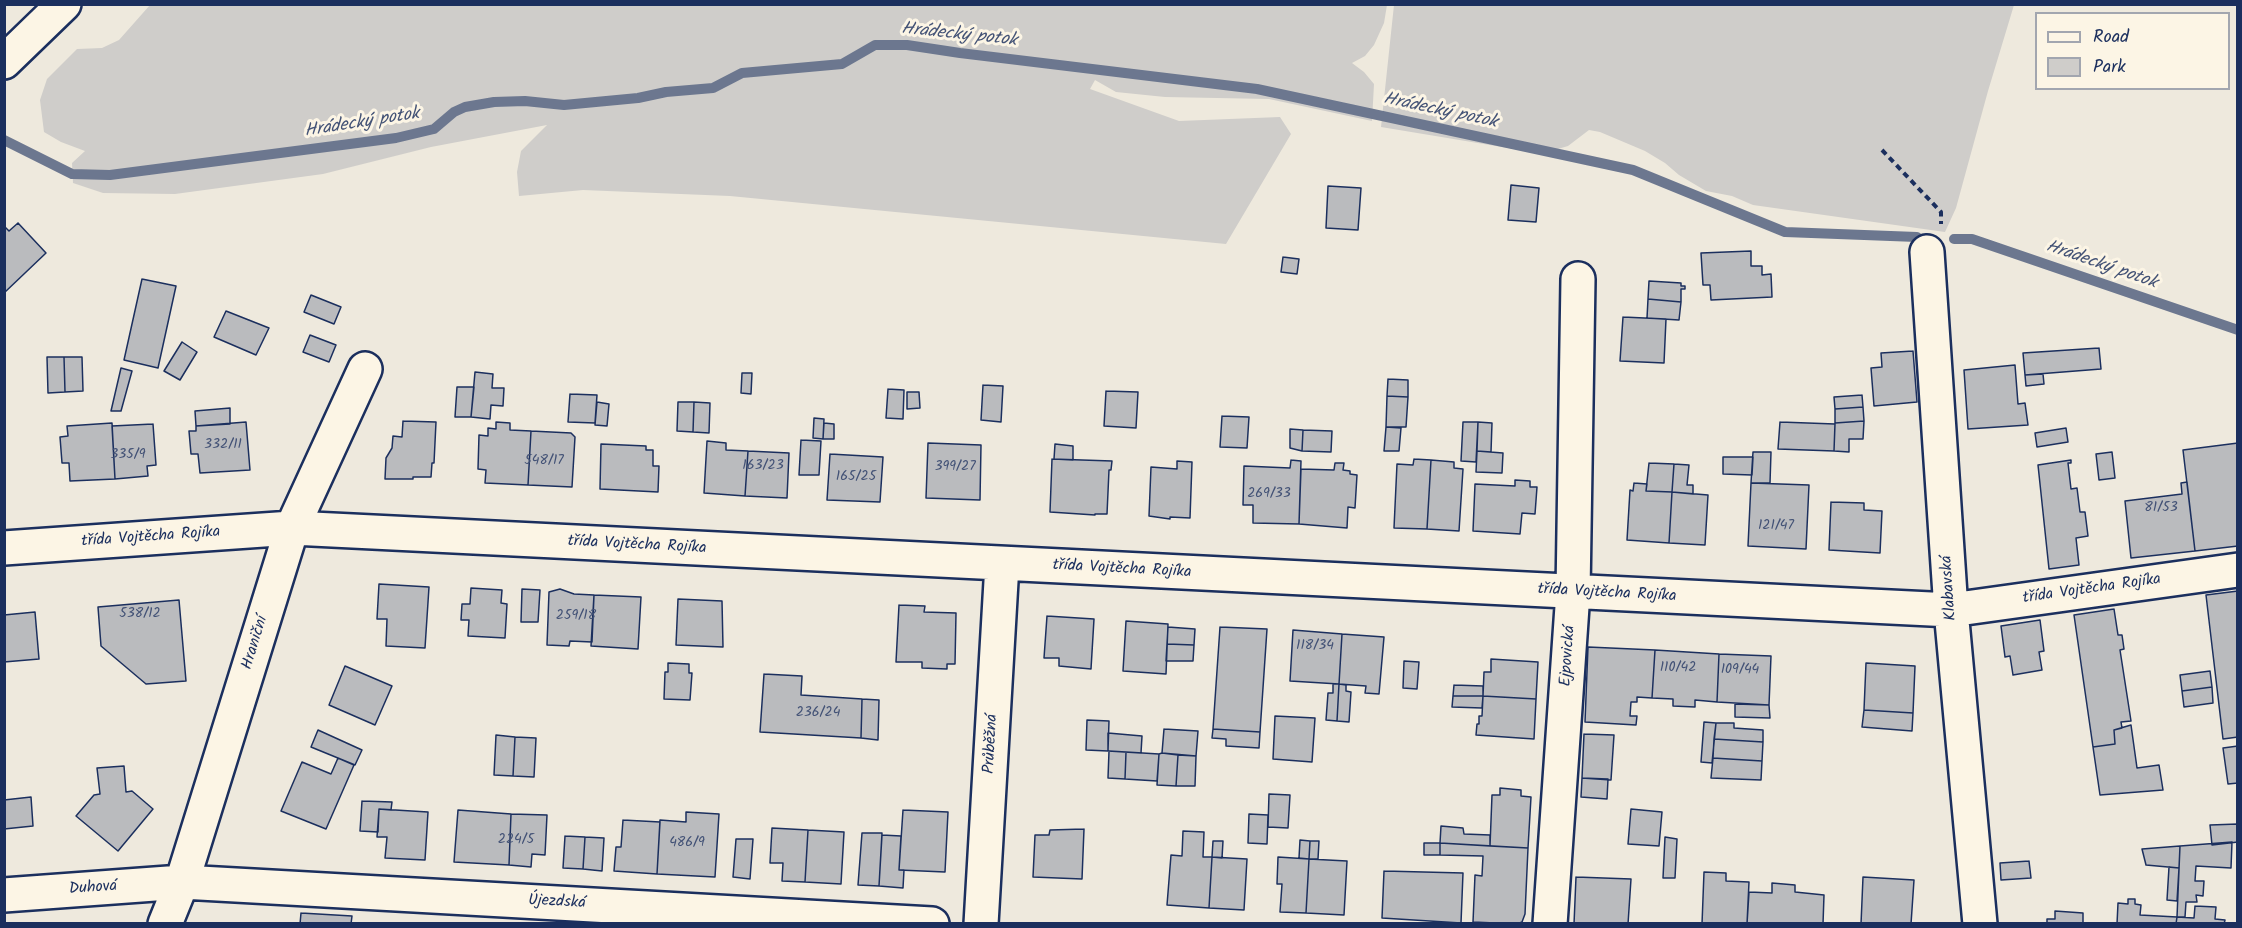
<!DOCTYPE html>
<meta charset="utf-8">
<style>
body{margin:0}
#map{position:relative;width:2242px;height:928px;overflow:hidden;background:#eee9dd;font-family:Kalam,sans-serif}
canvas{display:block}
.frame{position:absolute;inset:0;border:6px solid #1b2f5e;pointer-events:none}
.legend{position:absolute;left:2035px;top:12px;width:195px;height:78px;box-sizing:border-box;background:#fcf5e5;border:2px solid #a2a6af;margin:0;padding:8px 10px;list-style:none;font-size:18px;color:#1b2f5e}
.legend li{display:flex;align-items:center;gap:12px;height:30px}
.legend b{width:30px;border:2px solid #a2a6af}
</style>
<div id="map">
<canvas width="2242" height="928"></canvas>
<div class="frame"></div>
<ul class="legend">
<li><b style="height:8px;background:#fcf5e5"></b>Road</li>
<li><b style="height:16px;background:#cfcdca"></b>Park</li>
</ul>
</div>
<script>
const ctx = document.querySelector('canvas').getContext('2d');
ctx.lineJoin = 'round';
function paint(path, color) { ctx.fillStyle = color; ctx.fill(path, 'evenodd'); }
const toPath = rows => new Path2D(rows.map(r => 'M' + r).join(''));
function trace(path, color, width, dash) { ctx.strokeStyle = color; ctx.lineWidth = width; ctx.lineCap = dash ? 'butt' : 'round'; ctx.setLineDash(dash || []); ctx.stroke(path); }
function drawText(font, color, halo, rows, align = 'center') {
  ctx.font = font + ' Kalam,sans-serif'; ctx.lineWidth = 6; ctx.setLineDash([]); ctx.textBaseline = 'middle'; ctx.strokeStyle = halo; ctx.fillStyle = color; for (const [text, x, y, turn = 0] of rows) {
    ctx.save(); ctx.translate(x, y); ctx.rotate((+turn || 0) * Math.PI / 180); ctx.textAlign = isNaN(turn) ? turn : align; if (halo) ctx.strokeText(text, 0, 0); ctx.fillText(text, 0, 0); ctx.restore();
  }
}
paint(toPath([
 [150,5,150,4,1387,5,1384,23,1374,45,1365,56,1352,63,1364,72,1374,84,1372,121,1269,99,1165,97,1116,92,1095,80,1090,89,1179,121,1280,117,1291,134,1226,244,730,196,583,190,519,196,517,172,521,151,547,125,431,147,323,174,175,194,103,193,73,183,72,163,85,151,61,142,44,132,40,100,47,79,77,49,102,48,119,40],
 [1394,5,1394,4,2014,5,1988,91,1956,208,1945,232,1753,205,1732,196,1706,191,1679,175,1665,163,1645,151,1600,132,1589,130,1568,146,1551,151,1532,152,1381,127]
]), '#cfcdca');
trace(toPath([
 [4,140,72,174,110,175,396,138,434,129,454,112,465,107,494,102,525,101,564,105,638,98,666,92,713,88,742,73,842,64,875,45,907,45,960,53,1257,89,1633,170,1785,232,1917,237],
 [1954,239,1972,239,2238,330]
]), '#6c778f', 10);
const building = toPath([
 [1511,185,1539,188,1536,222,1508,220,1511,185],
 [1328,186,1361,188,1358,230,1326,228,1328,186],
 [18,223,46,253,4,293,4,226,9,231,18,223],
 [1751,251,1751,266,1762,266,1762,275,1771,274,1772,297,1711,300,1710,285,1703,285,1701,253,1751,251],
 [1283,257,1299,259,1297,274,1281,272,1283,257],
 [142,279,176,286,158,368,124,360,142,279],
 [1649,281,1681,283,1681,286,1685,286,1685,289,1681,289,1681,302,1648,299,1649,281],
 [311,295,341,307,334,324,304,312,311,295],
 [1648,299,1681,302,1679,320,1647,318,1648,299],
 [226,311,269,328,256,355,214,337,226,311],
 [1623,317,1666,319,1664,363,1620,361,1623,317],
 [310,335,336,345,329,362,303,352,310,335],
 [182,342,197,352,180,380,164,371,182,342],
 [2099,348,2101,369,2025,375,2023,353,2099,348],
 [1913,351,1917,402,1874,406,1871,368,1882,367,1881,353,1913,351],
 [47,357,64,357,65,392,48,393,47,357],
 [64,357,82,357,83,391,65,392,64,357],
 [2015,365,2018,404,2025,403,2028,425,1968,429,1964,370,2015,365],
 [121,368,132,371,121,411,111,411,121,368],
 [475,372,493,374,492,388,504,388,503,406,491,405,490,419,471,417,475,372],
 [742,373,752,373,751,394,741,393,742,373],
 [2043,374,2044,384,2026,386,2025,375,2043,374],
 [1388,379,1408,380,1408,397,1387,396,1388,379],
 [983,385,1003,386,1001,422,981,420,983,385],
 [457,387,474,387,471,417,455,417,457,387],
 [888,389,904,390,903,419,886,418,888,389],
 [1106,391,1138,392,1136,428,1104,426,1106,391],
 [907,392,919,392,920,408,907,409,907,392],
 [570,394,597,395,595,423,568,422,570,394],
 [1862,395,1863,407,1835,409,1834,397,1862,395],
 [1387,396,1408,397,1406,427,1386,427,1387,396],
 [597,402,609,404,607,426,595,425,597,402],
 [678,402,694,402,693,432,677,431,678,402],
 [694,402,710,403,709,433,693,432,694,402],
 [1863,407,1864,421,1835,423,1835,409,1863,407],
 [230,408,230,424,196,426,195,411,230,408],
 [1222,416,1249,417,1247,448,1220,447,1222,416],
 [814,418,824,419,823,439,813,438,814,418],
 [403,421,436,422,434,463,432,463,431,477,413,477,413,479,385,479,386,458,392,448,393,436,402,437,403,421],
 [1864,421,1863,439,1849,439,1849,452,1834,451,1835,423,1864,421],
 [246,422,250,470,200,473,198,454,191,454,189,431,196,431,196,426,246,422],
 [496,422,510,423,510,430,531,431,528,485,485,483,486,470,478,469,479,435,488,436,488,428,496,429,496,422],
 [1463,422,1478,422,1476,462,1461,461,1463,422],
 [1478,422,1492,423,1491,452,1477,451,1478,422],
 [1780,422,1835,424,1834,451,1778,449,1780,422],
 [112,423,115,479,70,481,69,463,62,463,60,437,68,436,67,426,112,423],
 [824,423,834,424,834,439,823,439,824,423],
 [153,424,156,465,147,466,148,476,115,479,112,426,153,424],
 [1386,427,1401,428,1399,451,1384,451,1386,427],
 [2066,428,2068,442,2037,447,2035,433,2066,428],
 [1290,429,1303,430,1302,451,1290,448,1290,429],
 [1303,430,1332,431,1331,452,1302,451,1303,430],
 [531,431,571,433,575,437,572,487,528,485,531,431],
 [801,440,821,441,819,475,799,475,801,440],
 [707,441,726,443,726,450,748,451,745,496,704,493,707,441],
 [928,443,981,445,980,500,926,498,928,443],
 [2238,443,2238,546,2195,551,2183,450,2238,443],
 [601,444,646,446,646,450,653,450,653,466,659,466,658,492,600,489,601,444],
 [1055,444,1073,446,1073,460,1054,459,1055,444],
 [748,451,789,453,787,498,745,496,748,451],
 [1477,451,1503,453,1502,473,1476,472,1477,451],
 [1753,452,1771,452,1770,483,1751,483,1753,452],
 [2112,452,2115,478,2099,480,2096,454,2112,452],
 [830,454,883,457,880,502,827,500,830,454],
 [1723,457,1753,457,1752,475,1723,474,1723,457],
 [1052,459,1112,461,1111,470,1109,470,1107,514,1095,514,1095,515,1050,512,1052,459],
 [1414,459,1431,460,1427,529,1394,528,1397,464,1413,465,1414,459],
 [1291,460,1301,461,1299,524,1253,523,1253,505,1243,505,1244,466,1290,468,1291,460],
 [1431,460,1454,462,1454,468,1463,469,1459,531,1427,529,1431,460],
 [2071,460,2071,463,2068,463,2071,489,2077,488,2080,512,2085,512,2088,536,2076,538,2079,565,2049,569,2038,465,2071,460],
 [1177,461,1192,462,1190,518,1170,517,1170,519,1149,516,1151,467,1177,469,1177,461],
 [1335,463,1344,463,1343,470,1350,471,1350,474,1357,475,1355,508,1348,507,1347,528,1299,524,1301,469,1334,470,1335,463],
 [1649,463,1674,464,1672,492,1646,491,1649,463],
 [1674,464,1689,465,1687,485,1693,485,1693,494,1672,492,1674,464],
 [1515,480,1530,481,1530,487,1537,487,1535,514,1522,513,1520,534,1473,531,1475,484,1515,486,1515,480],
 [2187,482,2195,551,2131,558,2125,501,2182,494,2181,483,2187,482],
 [1634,483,1647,484,1646,491,1672,492,1669,543,1627,540,1630,490,1633,491,1634,483],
 [1751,483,1809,485,1806,549,1748,546,1751,483],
 [1672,492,1708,495,1705,545,1669,543,1672,492],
 [1831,502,1864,503,1864,510,1882,511,1880,553,1829,550,1831,502],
 [379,584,429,587,425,648,386,646,387,619,377,619,379,584],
 [471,588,502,590,501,603,507,604,505,638,468,636,469,620,461,620,462,604,470,604,471,588],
 [522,589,540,590,538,622,521,622,522,589],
 [560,589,574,594,594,595,592,642,570,641,569,646,547,645,549,592,560,589],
 [2238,591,2238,737,2223,739,2206,595,2238,591],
 [594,595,641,597,638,649,591,646,594,595],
 [678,599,722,601,723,647,676,645,678,599],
 [179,600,186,681,146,684,101,646,98,607,179,600],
 [899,605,925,606,924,612,956,613,955,664,947,664,947,669,922,668,922,662,896,662,899,605],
 [2114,609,2118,635,2122,635,2124,649,2120,650,2131,721,2121,722,2122,728,2114,730,2115,744,2093,747,2074,615,2114,609],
 [35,612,39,659,4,662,4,615,35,612],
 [1047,616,1094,619,1091,669,1059,666,1059,658,1044,658,1047,616],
 [2040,620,2044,651,2039,652,2042,670,2013,675,2010,656,2005,657,2001,626,2040,620],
 [1126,621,1168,624,1166,674,1123,671,1126,621],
 [1168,627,1195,629,1194,645,1167,644,1168,627],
 [1220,627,1267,629,1260,732,1213,729,1220,627],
 [1293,630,1342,634,1339,684,1290,681,1293,630],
 [1342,634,1384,637,1379,694,1365,693,1366,686,1339,684,1342,634],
 [1167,644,1194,645,1193,661,1166,661,1167,644],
 [1588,647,1655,650,1652,698,1637,697,1637,702,1631,702,1630,716,1637,716,1636,725,1585,722,1588,647],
 [1655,650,1719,654,1717,702,1695,700,1695,707,1673,706,1673,699,1652,698,1655,650],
 [1719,654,1771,656,1769,705,1717,702,1719,654],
 [1491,659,1538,662,1536,699,1483,696,1484,672,1491,672,1491,659],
 [1404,661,1419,662,1417,689,1403,688,1404,661],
 [668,663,689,664,689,673,692,673,690,700,664,699,665,672,668,672,668,663],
 [1866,663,1915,666,1913,713,1864,710,1866,663],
 [345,666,392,686,375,725,329,705,345,666],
 [2210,671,2212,687,2182,691,2180,675,2210,671],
 [764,674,802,676,801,695,862,699,861,738,760,732,764,674],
 [1333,684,1339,684,1337,721,1326,720,1328,693,1333,693,1333,684],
 [1339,684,1346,685,1346,691,1351,692,1349,722,1337,721,1339,684],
 [1454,685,1483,686,1483,696,1453,696,1454,685],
 [2212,687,2213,703,2184,707,2182,691,2212,687],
 [1453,696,1483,696,1482,708,1452,707,1453,696],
 [1483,696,1536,699,1534,739,1476,735,1477,724,1479,724,1479,716,1482,716,1483,696],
 [862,699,879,700,878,740,861,738,862,699],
 [1735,704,1769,705,1770,718,1735,717,1735,704],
 [1864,710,1913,713,1912,731,1862,727,1864,710],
 [1275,716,1315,718,1312,762,1273,759,1275,716],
 [1087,720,1109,721,1108,751,1086,750,1087,720],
 [1704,722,1716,723,1712,763,1701,762,1704,722],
 [1716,723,1734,723,1734,728,1763,730,1763,742,1714,739,1716,723],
 [2131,725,2137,768,2159,765,2163,790,2100,795,2093,747,2115,744,2114,730,2131,725],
 [1164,729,1198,731,1196,756,1162,753,1164,729],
 [1213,729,1260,732,1259,748,1226,746,1226,739,1212,738,1213,729],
 [318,730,362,750,355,765,311,747,318,730],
 [1108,733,1142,736,1141,753,1108,751,1108,733],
 [1584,734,1614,735,1611,780,1582,778,1584,734],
 [496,735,515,737,513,776,494,775,496,735],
 [515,737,536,738,534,777,513,776,515,737],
 [1714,739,1763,742,1762,761,1713,758,1714,739],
 [2238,746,2238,783,2228,784,2223,748,2238,746],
 [1109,751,1126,752,1125,779,1108,778,1109,751],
 [1126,752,1159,754,1157,781,1125,779,1126,752],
 [1162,753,1178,755,1176,786,1157,785,1159,754,1162,753],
 [1178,755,1196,756,1195,786,1176,786,1178,755],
 [338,758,354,765,326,829,281,811,302,762,331,774,338,758],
 [1713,758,1762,761,1761,780,1711,778,1713,758],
 [124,766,126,792,132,791,153,809,118,851,76,816,94,795,100,794,97,768,124,766],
 [1582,778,1608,779,1607,799,1581,797,1582,778],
 [1500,788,1521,790,1521,796,1531,797,1528,848,1490,846,1492,795,1500,795,1500,788],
 [1269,794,1290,795,1288,828,1268,827,1269,794],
 [31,797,33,826,4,829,4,800,31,797],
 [362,801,392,802,391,810,379,809,378,832,360,831,362,801],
 [379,809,428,812,425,860,385,858,387,837,377,837,379,809],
 [1631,809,1662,812,1659,846,1628,844,1631,809],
 [458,810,511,814,509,865,454,862,458,810],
 [903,810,948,812,945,872,899,870,903,810],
 [686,812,719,814,715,877,657,874,660,820,686,822,686,812],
 [511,814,547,815,545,855,532,854,531,867,509,865,511,814],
 [1249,814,1268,815,1267,844,1248,843,1249,814],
 [623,820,660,822,657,874,614,871,616,847,621,847,623,820],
 [2238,824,2238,842,2212,845,2210,825,2238,824],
 [1441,826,1463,828,1464,834,1490,835,1490,846,1440,843,1441,826],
 [772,828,808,830,805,882,782,881,783,863,770,863,772,828],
 [1084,829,1082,879,1033,877,1035,835,1049,835,1050,830,1084,829],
 [808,830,844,832,841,884,805,882,808,830],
 [1183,831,1204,832,1203,857,1212,857,1209,908,1167,905,1171,855,1182,856,1183,831],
 [862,833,882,833,879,886,858,885,862,833],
 [882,835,901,836,899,870,904,870,903,888,879,886,882,835],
 [565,836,585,837,583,869,563,868,565,836],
 [585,837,604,838,602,871,583,869,585,837],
 [1665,837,1677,839,1675,878,1663,878,1665,837],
 [736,839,753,839,750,879,733,877,736,839],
 [1300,840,1310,841,1309,859,1299,858,1300,840],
 [1213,841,1223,841,1222,858,1212,857,1213,841],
 [1310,841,1319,841,1318,859,1309,859,1310,841],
 [2232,842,2231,868,2196,866,2195,881,2204,881,2203,896,2196,895,2197,902,2186,902,2185,917,2177,917,2180,846,2232,842],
 [1424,843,1440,843,1440,855,1424,855,1424,843],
 [1440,843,1528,848,1525,914,1522,922,1517,924,1473,922,1475,875,1482,876,1483,856,1440,855,1440,843],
 [2180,846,2179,868,2146,865,2142,849,2180,846],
 [1212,857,1247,859,1244,910,1209,908,1212,857],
 [1278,857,1309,859,1306,913,1280,912,1282,884,1277,884,1278,857],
 [1309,859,1347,861,1344,915,1306,913,1309,859],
 [2029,861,2031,878,2001,880,2000,863,2029,861],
 [2169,867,2179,868,2177,901,2167,900,2169,867],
 [1384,871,1463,873,1461,923,1382,918,1384,871],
 [1704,872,1726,873,1726,881,1749,882,1747,924,1702,924,1704,872],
 [1576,877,1631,879,1628,924,1574,924,1576,877],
 [1863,877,1914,880,1911,924,1861,924,1863,877],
 [1772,883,1795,885,1795,892,1824,895,1823,924,1747,924,1749,892,1772,893,1772,883],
 [2128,899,2135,899,2135,904,2141,905,2140,915,2177,917,2176,924,2117,924,2118,903,2128,904,2128,899],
 [2195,906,2216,907,2215,919,2225,920,2224,924,2176,924,2177,917,2194,918,2195,906],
 [2055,911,2083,913,2083,924,2047,924,2047,919,2055,919,2055,911],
 [301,913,352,916,351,924,300,924,301,913]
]);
paint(building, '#babbbe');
trace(building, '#1b2f5e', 1.5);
const minor = toPath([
 [1927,252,1951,610,1980,924],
 [4,548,292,528,1951,610,2238,570],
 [4,895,182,882,932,924],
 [165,924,182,882,292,528,365,369],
 [981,924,1002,564],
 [1550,924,1573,592,1578,279]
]);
const secondary = toPath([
 [4,62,64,4]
]);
trace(minor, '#1b2f5e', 38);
trace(secondary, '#1b2f5e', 38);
trace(toPath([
 [1882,150,1941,212,1941,224]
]), '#1b2f5e', 4, [6, 4.5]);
trace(minor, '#fcf5e5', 33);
trace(secondary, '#fcf5e5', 33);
drawText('14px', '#435276', null, [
 ["332/11",223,446],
 ["335/9",128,456],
 ["548/17",544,462],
 ["163/23",763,467],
 ["399/27",955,468],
 ["165/25",856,478],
 ["269/33",1269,495],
 ["81/53",2161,509],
 ["121/47",1776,527],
 ["538/12",140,615],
 ["259/18",576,617],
 ["118/34",1315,647],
 ["110/42",1678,669],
 ["109/44",1740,671],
 ["236/24",818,714],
 ["224/5",516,841],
 ["486/9",687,844]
]);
drawText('16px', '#1b2f5e', '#fcf5e5', [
 ["třída Vojtěcha Rojíka",151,538,-4],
 ["třída Vojtěcha Rojíka",637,546,3],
 ["třída Vojtěcha Rojíka",1122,570,3],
 ["Klabavská",1950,588,-94],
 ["třída Vojtěcha Rojíka",2092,590,-8],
 ["třída Vojtěcha Rojíka",1607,594,3],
 ["Hraniční",256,643,-73],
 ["Ejpovická",1569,656,-86],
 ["Průběžná",992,744,-87],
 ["Duhová",93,889,-4],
 ["Újezdská",557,903,3]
]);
drawText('italic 18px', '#445376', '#fcf5e5', [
 ["Hrádecký potok",959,36,6],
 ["Hrádecký potok",1440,112,12],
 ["Hrádecký potok",362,124,-9],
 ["Hrádecký potok",2101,266,19]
]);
</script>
